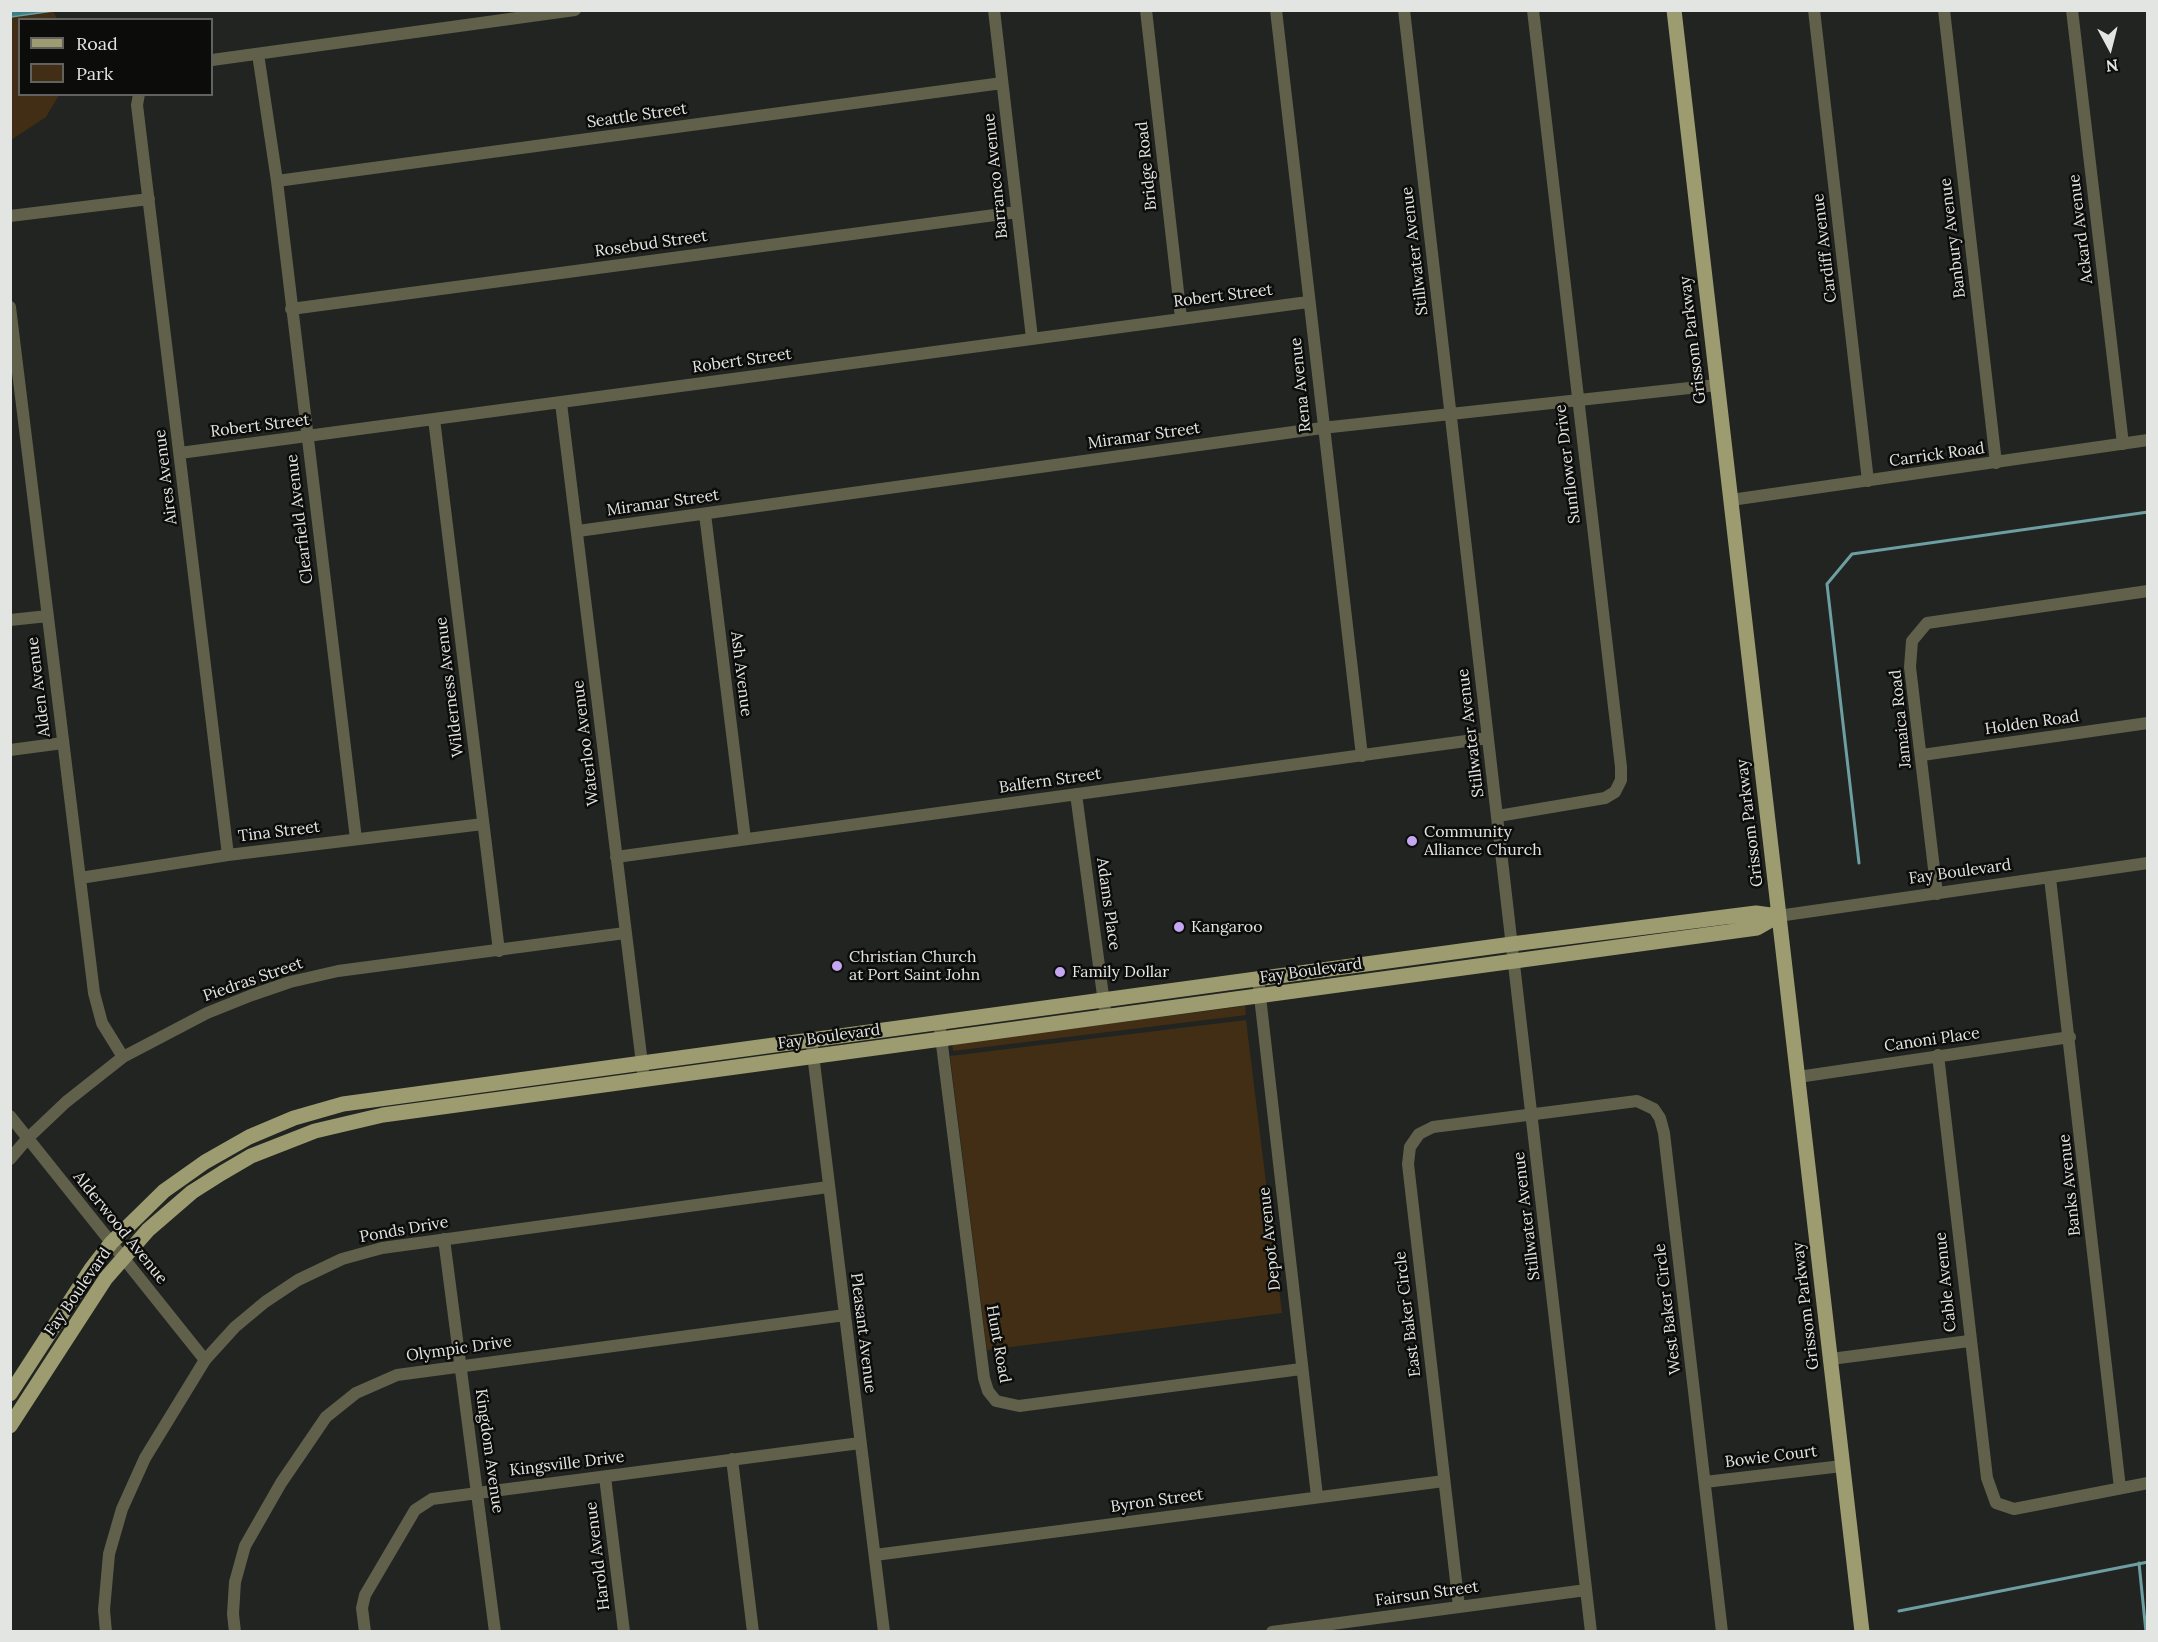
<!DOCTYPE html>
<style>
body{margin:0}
#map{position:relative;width:2158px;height:1642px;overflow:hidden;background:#212420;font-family:Lora,serif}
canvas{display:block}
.frame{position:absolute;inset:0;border:12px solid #e3e5e2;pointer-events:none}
.legend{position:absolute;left:18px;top:18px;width:195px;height:78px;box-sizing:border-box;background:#0c0d0b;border:2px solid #626361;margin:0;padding:8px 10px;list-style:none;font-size:18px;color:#e3e5e2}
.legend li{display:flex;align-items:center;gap:12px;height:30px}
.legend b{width:30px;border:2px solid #626361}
.north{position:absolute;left:2080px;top:18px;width:60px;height:60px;-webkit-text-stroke:4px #0c0d0b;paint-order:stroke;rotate:173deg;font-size:16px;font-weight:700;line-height:24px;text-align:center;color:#e3e5e2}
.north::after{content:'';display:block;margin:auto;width:21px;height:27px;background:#e3e5e2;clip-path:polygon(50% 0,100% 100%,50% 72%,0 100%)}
</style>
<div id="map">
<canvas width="2158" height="1642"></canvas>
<div class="frame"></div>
<ul class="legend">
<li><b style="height:8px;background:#9d9c71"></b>Road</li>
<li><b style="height:16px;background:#412e15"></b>Park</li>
</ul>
<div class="north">N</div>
</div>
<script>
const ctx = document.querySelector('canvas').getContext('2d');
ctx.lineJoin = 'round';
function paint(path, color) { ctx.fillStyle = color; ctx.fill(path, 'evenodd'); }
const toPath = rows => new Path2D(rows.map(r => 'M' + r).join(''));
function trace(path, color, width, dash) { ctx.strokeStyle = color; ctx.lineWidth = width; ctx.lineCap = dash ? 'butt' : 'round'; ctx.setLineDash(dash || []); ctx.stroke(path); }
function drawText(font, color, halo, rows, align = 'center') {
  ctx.font = font + ' Lora,serif'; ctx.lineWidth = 5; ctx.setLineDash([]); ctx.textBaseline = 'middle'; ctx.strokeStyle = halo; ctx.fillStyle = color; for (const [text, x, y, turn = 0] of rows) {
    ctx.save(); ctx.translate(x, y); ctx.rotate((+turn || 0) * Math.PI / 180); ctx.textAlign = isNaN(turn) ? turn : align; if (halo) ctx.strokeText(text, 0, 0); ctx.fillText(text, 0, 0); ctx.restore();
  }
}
paint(toPath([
 [53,11,57,19,20,20,20,94,59,95,46,117,11,140,10,17],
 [1245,1006,1246,1015,953,1051,952,1044],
 [1246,1020,1282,1313,987,1350,950,1056]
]), '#412e15');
const water = toPath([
 [53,10,53,11,11,17,11,11,53,10]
]);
paint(water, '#3a8086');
trace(water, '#6d9ea2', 1.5);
trace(toPath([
 [1859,863,1827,584,1852,554,2148,512],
 [2139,1563,2146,1632],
 [1899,1611,2148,1562]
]), '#6d9ea2', 3);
trace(toPath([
 [994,10,1032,338],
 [1146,10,1181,318],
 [1276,10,1362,756],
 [1404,10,1591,1632],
 [1814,10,1868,481],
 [1944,10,1996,463],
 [2072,10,2123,444],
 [258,54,277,181,356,839],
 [212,60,575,10],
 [139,94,137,105,228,855],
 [277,181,1002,83],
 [10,216,149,199],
 [10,307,94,993,102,1023,123,1057],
 [291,309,1017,212],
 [561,403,644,1080],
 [434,419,499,951],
 [180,453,1308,302],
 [1731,500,2148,440],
 [705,514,745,839],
 [578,531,1322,428,1717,385],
 [10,620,48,616],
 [10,750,63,743],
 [1922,755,2148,723],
 [1076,794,1106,1018],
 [1498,816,1605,798,1615,792,1621,780,1621,767,1533,10],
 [616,857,1488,738],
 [80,878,228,855,483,824],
 [2050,878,2120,1488],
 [1937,894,1910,667,1912,641,1927,623,2148,591],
 [1778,916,2148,863],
 [1258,979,1317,1496],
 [939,1021,984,1378,988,1391,996,1401,1019,1406,1301,1369],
 [811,1038,884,1632],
 [1938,1055,1987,1478,1996,1503,2014,1509,2148,1483],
 [1798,1077,2070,1037],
 [10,1116,205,1360],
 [10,1159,27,1139,66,1102,123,1057,207,1013,252,995,290,982,338,971,625,933],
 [444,1239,495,1632],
 [1831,1359,1969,1341],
 [732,1459,753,1632],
 [605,1477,624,1632],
 [1705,1482,1842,1466],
 [875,1555,1444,1481],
 [1459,1607,1408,1164,1410,1147,1419,1134,1433,1127,1637,1101,1654,1109,1660,1118,1664,1133,1722,1632],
 [106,1632,104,1610,109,1554,122,1509,145,1458,205,1360,235,1327,265,1302,298,1280,342,1259,382,1248,828,1187],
 [235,1632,233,1614,235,1582,245,1546,281,1483,326,1417,356,1393,397,1375,845,1315],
 [365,1632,362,1608,365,1595,415,1510,432,1499,860,1443],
 [1272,1632,1586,1590]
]), '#60604b', 12);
trace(toPath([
 [1674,10,1862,1632],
 [10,1394,91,1269,111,1243,164,1191,205,1162,249,1137,294,1118,343,1104,1512,944,1756,913,1778,916],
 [10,1426,106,1278,148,1230,192,1192,222,1173,251,1156,315,1131,383,1115,1757,928,1778,916]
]), '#9d9c71', 15);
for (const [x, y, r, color] of [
 [1412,841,6,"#c4a7f1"],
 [1179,927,6,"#c4a7f1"],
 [837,966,6,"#c4a7f1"],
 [1060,972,6,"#c4a7f1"]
]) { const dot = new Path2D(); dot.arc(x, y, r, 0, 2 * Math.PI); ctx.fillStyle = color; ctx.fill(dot); trace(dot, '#0c0d0b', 2); }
drawText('16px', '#e3e5e2', '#0c0d0b', [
 ["Seattle Street",637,116,-8],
 ["Bridge Road",1147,166,-96],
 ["Barranco Avenue",996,176,-96],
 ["Ackard Avenue",2081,229,-97],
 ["Banbury Avenue",1953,238,-97],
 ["Rosebud Street",651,244,-8],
 ["Cardiff Avenue",1825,248,-97],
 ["Stillwater Avenue",1415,251,-97],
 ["Robert Street",1223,296,-7],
 ["Grissom Parkway",1693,340,-97],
 ["Robert Street",742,361,-8],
 ["Rena Avenue",1301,385,-96],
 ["Robert Street",260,426,-7],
 ["Miramar Street",1144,436,-8],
 ["Carrick Road",1937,455,-8],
 ["Sunflower Drive",1568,464,-97],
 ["Aires Avenue",166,477,-97],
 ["Miramar Street",663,503,-8],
 ["Clearfield Avenue",300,519,-97],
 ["Ash Avenue",741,674,83],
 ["Alden Avenue",39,687,-97],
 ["Wilderness Avenue",450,687,-97],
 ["Jamaica Road",1901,719,-96],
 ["Holden Road",2032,723,-8],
 ["Stillwater Avenue",1471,733,-97],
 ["Waterloo Avenue",586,743,-97],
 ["Balfern Street",1050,781,-8],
 ["Grissom Parkway",1750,823,-97],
 ["Tina Street",279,832,-7],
 ["Fay Boulevard",1960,872,-8],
 ["Adams Place",1108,904,82],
 ["Fay Boulevard",1311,971,-8],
 ["Piedras Street",253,980,-19],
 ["Fay Boulevard",829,1037,-8],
 ["Canoni Place",1932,1040,-8],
 ["Banks Avenue",2070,1185,-96],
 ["Stillwater Avenue",1527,1216,-97],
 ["Alderwood Avenue",120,1228,51],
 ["Ponds Drive",404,1230,-10],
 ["Depot Avenue",1270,1239,-96],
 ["Cable Avenue",1946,1282,-96],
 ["Fay Boulevard",78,1292,-55],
 ["Grissom Parkway",1806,1306,-97],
 ["West Baker Circle",1668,1309,-97],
 ["East Baker Circle",1408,1314,-97],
 ["Pleasant Avenue",863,1333,83],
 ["Hunt Road",998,1344,80],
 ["Olympic Drive",459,1349,-8],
 ["Kingdom Avenue",489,1451,82],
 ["Bowie Court",1771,1457,-7],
 ["Kingsville Drive",567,1464,-7],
 ["Byron Street",1157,1501,-8],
 ["Harold Avenue",598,1556,-97],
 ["Fairsun Street",1427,1594,-8]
]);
drawText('16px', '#e3e5e2', '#0c0d0b', [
 ["Community",1424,832],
 ["Alliance Church",1424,850],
 ["Kangaroo",1191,927],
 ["Christian Church",849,957],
 ["at Port Saint John",849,975],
 ["Family Dollar",1072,972]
], 'left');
</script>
